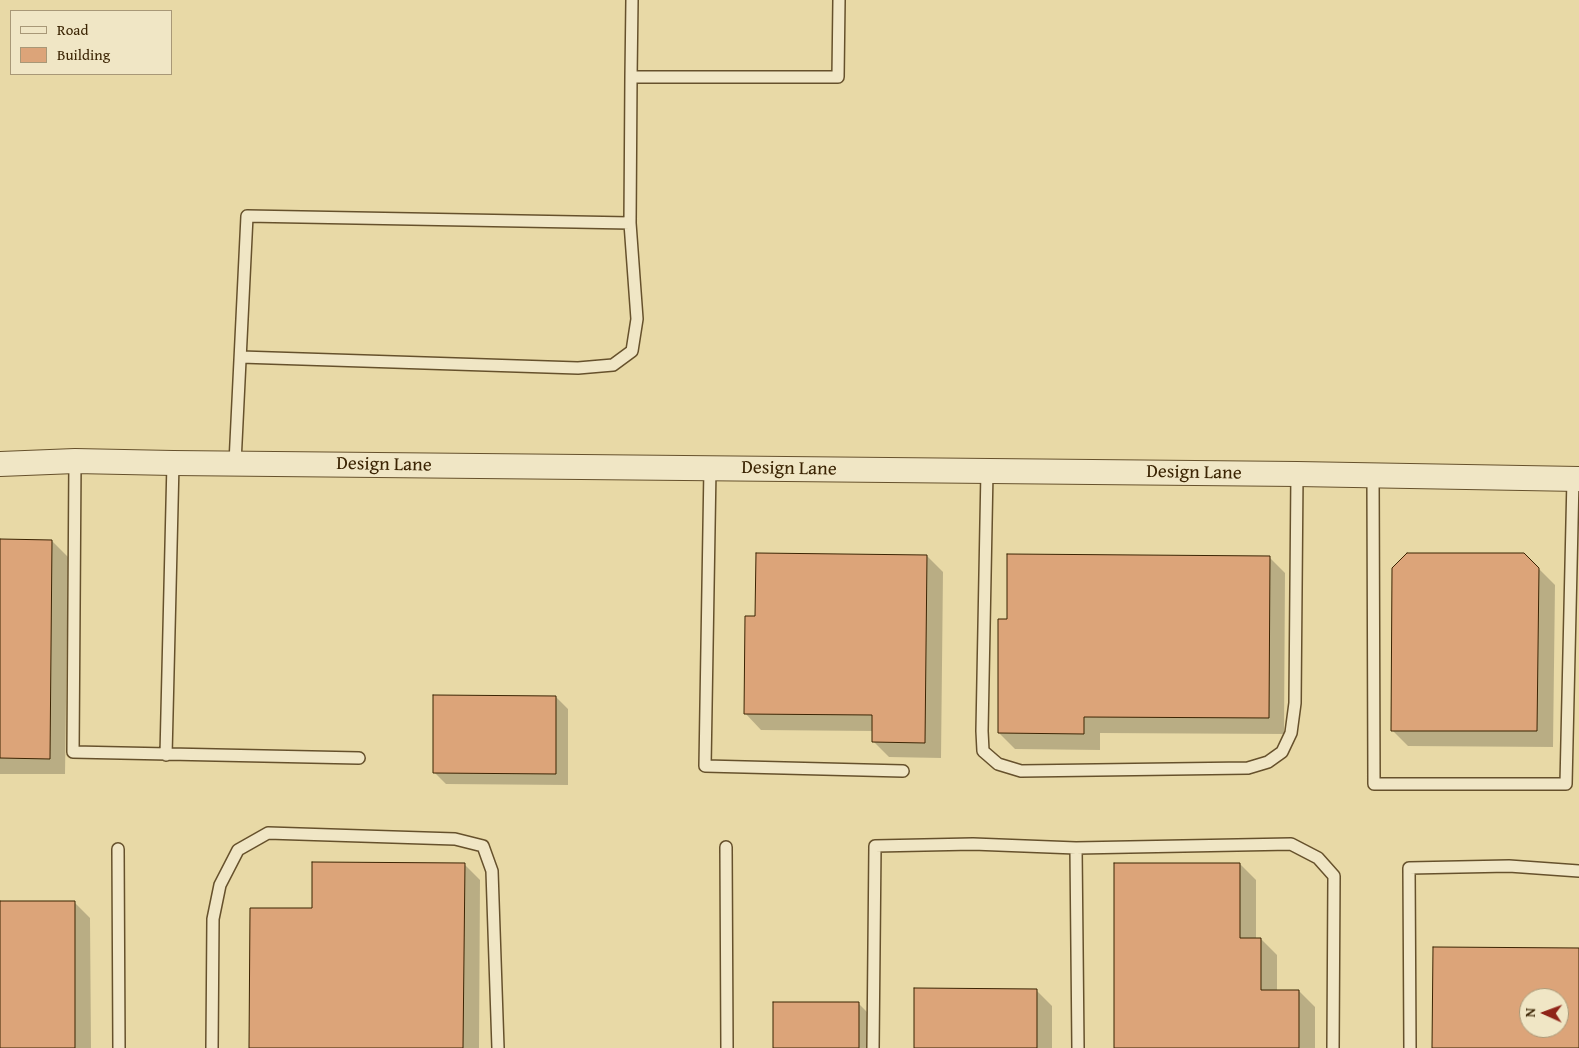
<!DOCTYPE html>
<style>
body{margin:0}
#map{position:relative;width:1579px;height:1048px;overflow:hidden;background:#e8d9a6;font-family:"Gentium Book Plus",serif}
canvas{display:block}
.legend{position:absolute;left:10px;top:10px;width:162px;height:65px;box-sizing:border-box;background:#f0e6c5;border:1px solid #a89877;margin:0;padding:6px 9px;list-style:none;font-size:15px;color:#3b2403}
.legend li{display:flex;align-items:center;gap:10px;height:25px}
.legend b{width:25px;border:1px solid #a89877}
.north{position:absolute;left:1519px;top:988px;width:50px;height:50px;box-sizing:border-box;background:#f0e6c5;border:1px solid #a89877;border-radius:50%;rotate:272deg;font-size:14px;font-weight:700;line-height:20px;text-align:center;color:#3b2403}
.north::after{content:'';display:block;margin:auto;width:18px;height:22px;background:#8f2418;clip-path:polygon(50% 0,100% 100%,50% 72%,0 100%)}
</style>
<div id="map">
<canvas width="1579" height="1048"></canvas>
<ul class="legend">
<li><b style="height:6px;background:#f0e6c5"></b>Road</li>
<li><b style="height:14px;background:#dca479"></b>Building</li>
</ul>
<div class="north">N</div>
</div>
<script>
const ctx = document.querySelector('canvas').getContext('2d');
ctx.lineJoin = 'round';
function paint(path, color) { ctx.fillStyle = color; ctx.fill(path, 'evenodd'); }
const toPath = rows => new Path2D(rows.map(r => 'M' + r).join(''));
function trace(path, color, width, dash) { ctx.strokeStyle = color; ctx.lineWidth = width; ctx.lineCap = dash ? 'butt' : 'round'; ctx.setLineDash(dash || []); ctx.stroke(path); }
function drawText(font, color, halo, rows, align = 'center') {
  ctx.font = font + ' "Gentium Book Plus",serif'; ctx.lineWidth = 4; ctx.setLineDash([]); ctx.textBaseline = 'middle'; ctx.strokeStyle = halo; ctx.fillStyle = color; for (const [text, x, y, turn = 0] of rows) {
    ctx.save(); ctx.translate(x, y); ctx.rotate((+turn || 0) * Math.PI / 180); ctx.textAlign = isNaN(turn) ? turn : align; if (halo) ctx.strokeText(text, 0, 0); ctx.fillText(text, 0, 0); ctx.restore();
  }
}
paint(toPath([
 [0,540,52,541,68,557,65,774,0,774],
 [1524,554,1555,585,1553,747,1408,746,1392,730],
 [927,556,943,572,941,758,889,757,873,741,873,731,761,730,745,713,756,617],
 [1269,557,1285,573,1284,734,1100,733,1100,750,1015,749,999,733,1009,620],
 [556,697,568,709,568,785,446,784,434,772],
 [464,864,480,880,479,1048,250,1048,313,909],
 [1240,864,1256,880,1256,939,1261,939,1277,955,1277,991,1299,991,1315,1007,1315,1048,1115,1048],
 [0,902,74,902,90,918,91,1048,0,1048],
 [1036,990,1052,1006,1052,1048,915,1048],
 [858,1003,874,1019,874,1048,774,1048]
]), '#0003');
const building = toPath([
 [0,539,52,540,50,759,0,758,0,539],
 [756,553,927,555,925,743,872,742,872,715,744,714,745,616,755,616,756,553],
 [1407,553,1524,553,1539,568,1537,731,1391,731,1392,568,1407,553],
 [1007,554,1270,556,1269,718,1084,717,1084,734,998,733,998,619,1007,619,1007,554],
 [433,695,556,696,556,774,433,773,433,695],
 [312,862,465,863,463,1048,249,1048,250,908,312,908,312,862],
 [1114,863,1240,863,1240,938,1261,938,1261,990,1299,990,1299,1048,1114,1048,1114,863],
 [0,901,75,901,75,1048,0,1048,0,901],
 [1433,947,1579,948,1579,1048,1432,1048,1433,947],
 [1529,998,1559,998,1559,1028,1529,1028,1529,998],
 [914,988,1037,989,1037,1048,914,1048,914,988],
 [773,1002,859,1002,859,1048,773,1048,773,1002]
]);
paint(building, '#dca479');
trace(building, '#3b2403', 1);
const service = toPath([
 [632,0,631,77,838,77,839,0],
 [241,357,578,368,613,365,632,351,637,319,630,223,631,77],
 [75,461,73,752,359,758],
 [235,463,247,216,630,223],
 [710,468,705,766,903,771],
 [987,471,982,731,983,751,998,764,1021,771,1248,768,1268,762,1282,752,1291,733,1295,703,1297,474],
 [1373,475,1374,784,1566,784,1573,479],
 [166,755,173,463],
 [726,847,727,1048],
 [1076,848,1291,844,1318,858,1334,876,1333,1048],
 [118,849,119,1048],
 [212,1048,213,919,220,885,238,850,268,833,455,839,483,846,492,871,498,1048],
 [873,1048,875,846,973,844,1076,848,1078,1048],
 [1410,1048,1409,868,1509,866,1579,871]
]);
const minor = toPath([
 [0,464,75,461,173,463,1297,474,1579,479]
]);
trace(service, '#66512c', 14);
trace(minor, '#66512c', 26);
trace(service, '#f0e6c5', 11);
trace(minor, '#f0e6c5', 24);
drawText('19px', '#3b2403', '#f0e6c5', [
 ["Design Lane",384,465,1],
 ["Design Lane",789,469,1],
 ["Design Lane",1194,473,1]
]);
</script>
